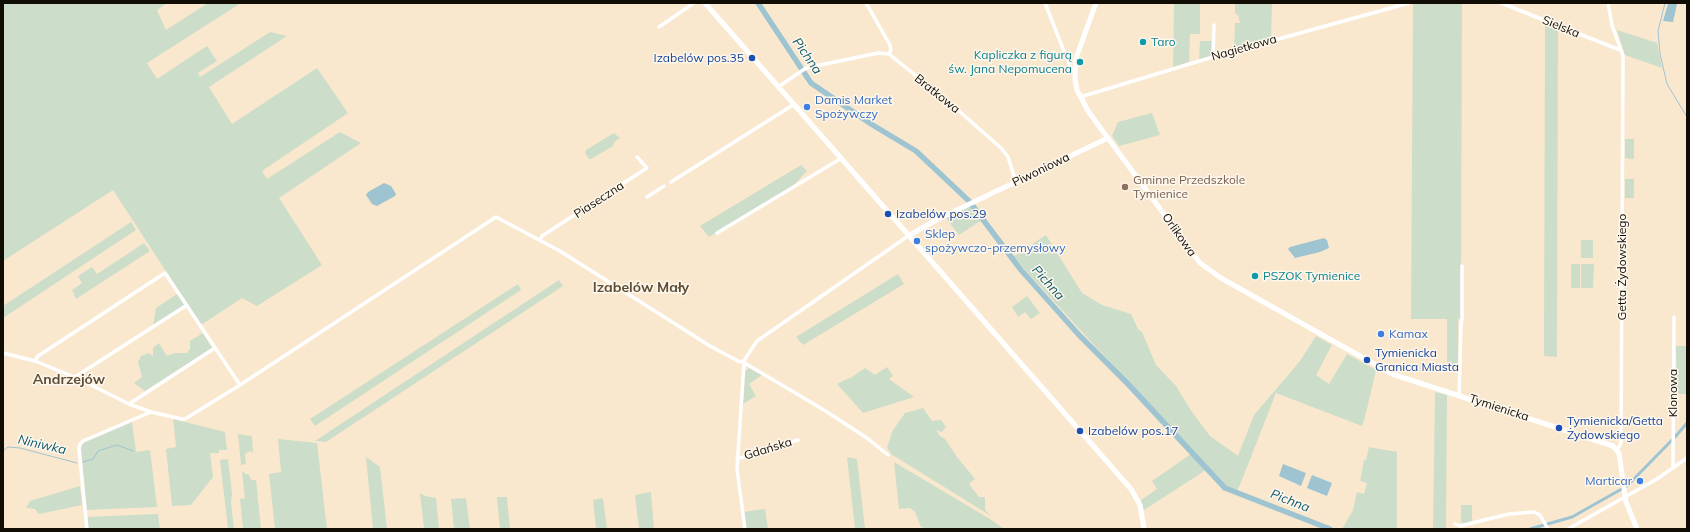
<!DOCTYPE html>
<meta charset="utf-8">
<style>
body{margin:0}
#map{position:relative;width:1690px;height:532px;overflow:hidden;background:#fae8ce;font-family:Mulish,sans-serif}
canvas{display:block}
.frame{position:absolute;inset:0;border:4px solid #110c04;pointer-events:none}
</style>
<div id="map">
<canvas width="1690" height="532"></canvas>
<div class="frame"></div>
</div>
<script>
const ctx = document.querySelector('canvas').getContext('2d');
ctx.lineJoin = 'round';
function paint(path, color) { ctx.fillStyle = color; ctx.fill(path, 'evenodd'); }
const toPath = rows => new Path2D(rows.map(r => 'M' + r).join(''));
function trace(path, color, width, dash) { ctx.strokeStyle = color; ctx.lineWidth = width; ctx.lineCap = dash ? 'butt' : 'round'; ctx.setLineDash(dash || []); ctx.stroke(path); }
function drawText(font, color, halo, rows, align = 'center') {
  ctx.font = font + ' Mulish,sans-serif'; ctx.lineWidth = 3; ctx.setLineDash([]); ctx.textBaseline = 'middle'; ctx.strokeStyle = halo; ctx.fillStyle = color; for (const [text, x, y, turn = 0] of rows) {
    ctx.save(); ctx.translate(x, y); ctx.rotate((+turn || 0) * Math.PI / 180); ctx.textAlign = isNaN(turn) ? turn : align; if (halo) ctx.strokeText(text, 0, 0); ctx.fillText(text, 0, 0); ctx.restore();
  }
}
paint(toPath([
 [3,3,167,3,157,10,166,30,208,3,241,3,147,63,157,79,207,46,217,61,198,73,200,77,270,32,287,36,209,87,232,124,317,68,348,113,262,171,267,179,340,132,361,143,279,198,322,265,257,306,242,298,201,325,113,190,3,261],
 [1174,3,1200,3,1200,34,1190,34,1189,62,1173,67],
 [1235,3,1272,3,1271,40,1234,50,1235,23,1240,23,1238,15,1235,13],
 [1413,3,1462,3,1461,318,1458,319,1458,369,1447,369,1447,319,1411,319],
 [1545,23,1558,30,1557,357,1544,356],
 [1617,30,1657,43,1662,68,1625,55],
 [1200,41,1212,41,1212,56,1199,60],
 [1152,113,1160,135,1119,146,1112,136,1118,122],
 [614,133,620,138,614,142,613,146,591,159,589,159,585,153,586,150],
 [1625,139,1634,139,1634,159,1625,158],
 [801,165,807,171,792,187,709,237,700,226],
 [1625,179,1634,179,1634,198,1625,198],
 [970,206,982,220,959,235,946,218],
 [131,222,136,230,3,318,3,306],
 [1046,235,1082,293,1102,305,1131,314,1138,329,1142,332,1156,365,1176,386,1192,412,1210,436,1238,456,1254,415,1300,361,1316,336,1332,345,1316,375,1329,384,1347,354,1376,370,1365,417,1362,426,1276,393,1240,485,1237,490,1227,486,1096,347,1026,271,1014,256],
 [1581,240,1593,240,1593,258,1581,258],
 [144,243,150,251,76,299,72,290,82,283,78,276,92,267,97,274],
 [1571,264,1580,264,1580,288,1571,288],
 [1581,264,1594,264,1593,288,1581,288],
 [898,274,904,284,803,345,796,337],
 [559,280,563,286,326,442,315,441],
 [518,284,521,290,315,426,310,419],
 [177,294,185,305,153,325,156,308],
 [1027,296,1040,313,1031,319,1025,312,1018,317,1012,307],
 [203,333,212,348,145,391,134,383,142,377,138,362,141,356,149,353,153,356,153,348,159,343,167,356,175,353,187,353,190,349,190,341],
 [1676,346,1687,346,1687,394,1677,394],
 [887,367,893,376,889,379,914,397,863,413,837,384,852,377,865,368,875,375],
 [749,368,762,375,749,384,756,396,743,404,745,371],
 [1435,392,1447,395,1446,529,1433,529],
 [923,408,932,421,941,420,946,427,942,432,936,430,940,436,945,439,957,457,975,479,969,484,979,497,985,497,985,510,991,516,891,454,887,447,893,430,905,413],
 [173,419,225,432,227,450,219,450,219,453,210,453,213,477,191,505,172,506,166,449,176,447],
 [132,422,136,452,150,450,157,507,86,510,81,446,85,442],
 [238,434,252,436,253,453,250,451,245,454,246,464,241,465],
 [278,439,317,443,327,529,275,529,269,474,281,472],
 [1369,447,1397,452,1397,529,1342,529,1353,510,1357,492,1364,494,1367,483,1360,481,1364,460,1366,460],
 [1191,454,1206,470,1144,510,1141,500,1157,489,1152,481],
 [366,457,380,467,387,529,373,529],
 [847,457,857,459,865,529,855,529],
 [228,459,232,494,231,502,234,529,228,529,220,460],
 [894,462,990,519,1004,529,928,529,921,527,915,512,910,508,899,509],
 [242,472,249,475,251,480,256,480,261,529,243,529,240,499,245,498],
 [80,486,82,505,39,514,35,509,26,508,30,501],
 [651,492,654,529,639,529,635,495],
 [420,493,425,496,436,498,439,529,424,529],
 [497,497,507,497,510,529,500,529],
 [466,498,470,529,454,529,451,499],
 [603,498,607,529,596,529,593,500],
 [1461,505,1472,505,1472,522,1463,524,1461,522],
 [765,509,768,529,746,529,743,512],
 [158,514,160,529,88,529,87,517]
]), '#ccddc9');
paint(toPath([
 [1668,4,1677,4,1673,22,1663,21],
 [384,183,391,186,396,194,395,196,377,206,372,204,366,195,368,192],
 [1324,238,1327,240,1329,248,1320,252,1295,258,1288,249,1290,247],
 [1283,464,1306,473,1301,486,1279,476],
 [1312,475,1332,483,1327,496,1307,488]
]), '#9ec4d1');
trace(toPath([
 [1665,3,1658,31,1660,54,1667,84,1687,117],
 [3,451,8,447,20,448,77,463],
 [83,462,93,459,98,451,117,445,133,451]
]), '#9ec4d1', 1);
trace(toPath([
 [1675,437,1687,423],
 [1530,529,1572,517,1627,486,1672,440]
]), '#9ec4d1', 3);
trace(toPath([
 [758,3,811,83,871,124,916,151,969,201,1021,270,1079,335,1127,383,1225,488,1330,529]
]), '#9ec4d1', 5.5);
trace(toPath([
 [866,3,890,45,891,50,889,54,951,104,1001,148,1008,157,1016,182],
 [1045,3,1069,64,1072,69,1075,71],
 [1501,3,1620,50],
 [1608,3,1612,25,1623,56,1623,65,1621,443,1617,450],
 [659,27,694,3],
 [1213,57,1214,25],
 [778,87,806,68,878,53,889,54],
 [1080,97,1213,57,1409,3],
 [671,182,793,105],
 [647,197,664,186],
 [717,233,840,159],
 [540,240,542,236,647,168,637,157],
 [3,353,35,361,79,379,129,404,151,412],
 [35,361,38,356,165,273,240,385],
 [743,362,757,341,908,236],
 [744,363,737,469,745,529],
 [75,377,187,305],
 [1459,396,1461,325,1462,319,1462,266],
 [129,404,215,348],
 [737,459,798,440],
 [1673,468,1674,317],
 [1455,524,1460,526,1509,514,1534,512,1540,515,1548,529],
 [87,529,79,449,80,444,83,441,151,412,182,419,185,419,240,385,496,217,560,251,710,346,738,361,743,362,824,410,867,438,888,455],
 [1568,529,1657,479,1687,458]
]), '#fff', 3.5);
trace(toPath([
 [705,3,1131,489,1140,505,1144,529],
 [1096,3,1076,58,1075,80,1077,90,1088,111,1200,263,1221,278,1392,374,1613,446,1619,453,1626,502,1637,529],
 [908,236,938,219,1108,138]
]), '#fff', 5);
for (const [x, y, r, color] of [
 [1143,42,4,"#0f9aa8"],
 [752,58,4,"#1a4fb4"],
 [1080,62,4,"#0f9aa8"],
 [807,107,4,"#3f7fe0"],
 [1125,187,4,"#8d6e63"],
 [888,214,4,"#1a4fb4"],
 [917,241,4,"#3f7fe0"],
 [1255,276,4,"#0f9aa8"],
 [1381,334,4,"#3f7fe0"],
 [1367,360,4,"#1a4fb4"],
 [1559,428,4,"#1a4fb4"],
 [1080,431,4,"#1a4fb4"],
 [1640,481,4,"#3f7fe0"]
]) { const dot = new Path2D(); dot.arc(x, y, r, 0, 2 * Math.PI); ctx.fillStyle = color; ctx.fill(dot); trace(dot, '#fef7ec', 1.5); }
drawText('12px', '#110c04', '#fef7ec', [
 ["Sielska",1561,27,22],
 ["Nagietkowa",1244,48,-16],
 ["Bratkowa",937,94,39],
 ["Piwoniowa",1041,170,-26],
 ["Piaseczna",599,200,-33],
 ["Orlikowa",1179,235,55],
 ["Getta Żydowskiego",1622,267,-90],
 ["Klonowa",1673,393,-90],
 ["Tymienicka",1499,408,18],
 ["Gdańska",768,449,-17]
]);
drawText('12px', '#0d838f', '#fef7ec', [
 ["Taro",1151,42],
 ["Kapliczka z figurą",1072,55,"right"],
 ["św. Jana Nepomucena",1072,69,"right"],
 ["PSZOK Tymienice",1263,276]
], 'left');
drawText('12px', '#164399', '#fef7ec', [
 ["Izabelów pos.35",744,58,"right"],
 ["Izabelów pos.29",896,214],
 ["Tymienicka",1375,353],
 ["Granica Miasta",1375,367],
 ["Tymienicka/Getta",1567,421],
 ["Żydowskiego",1567,435],
 ["Izabelów pos.17",1088,431]
], 'left');
drawText('12px', '#366cbe', '#fef7ec', [
 ["Damis Market",815,100],
 ["Spożywczy",815,114],
 ["Sklep",925,234],
 ["spożywczo-przemysłowy",925,248],
 ["Kamax",1389,334],
 ["Marticar",1632,481,"right"]
], 'left');
drawText('12px', '#785e54', '#fef7ec', [
 ["Gminne Przedszkole",1133,180],
 ["Tymienice",1133,194]
], 'left');
drawText('italic 13px', '#0c596d', '#fef7ec', [
 ["Pichna",807,56,55],
 ["Pichna",1048,283,48],
 ["Niniwka",42,445,13],
 ["Pichna",1290,501,21]
]);
drawText('bold 14px', '#5c4d37', '#fef7ec', [
 ["Izabelów Mały",641,288],
 ["Andrzejów",69,380]
]);
</script>
